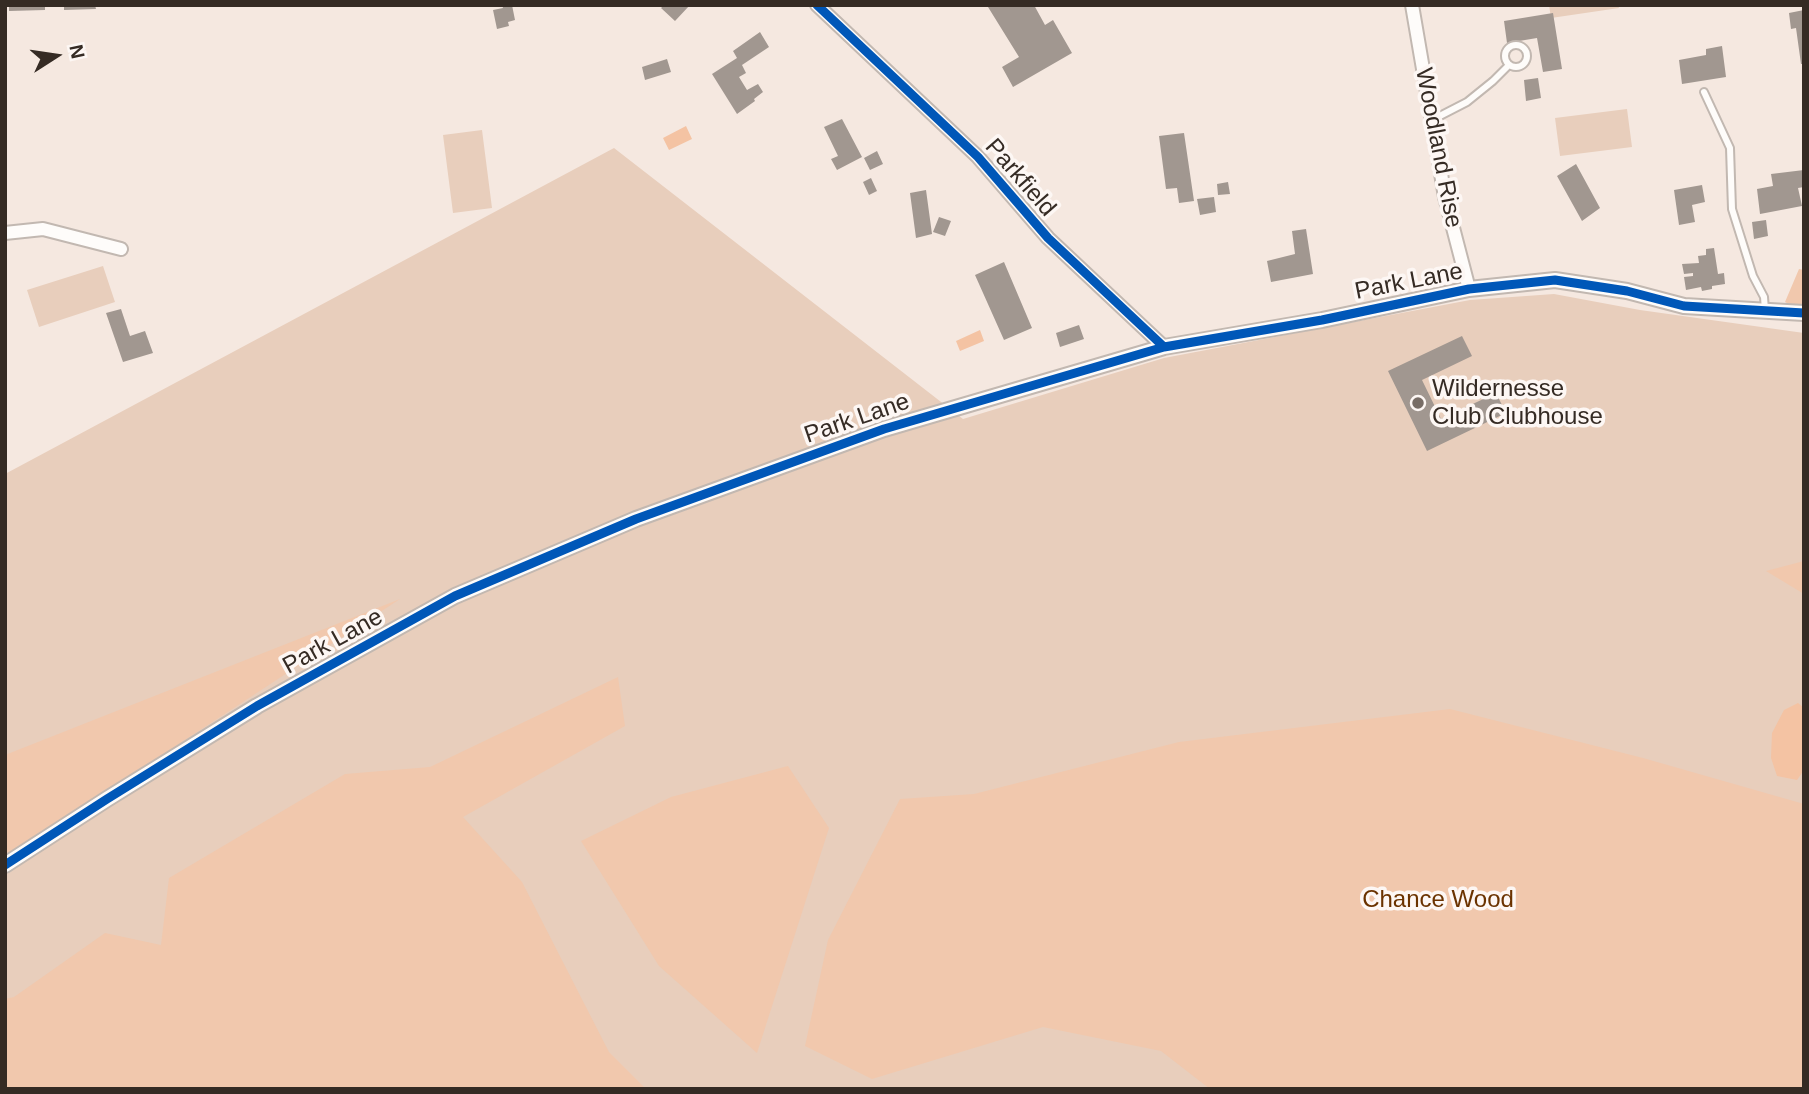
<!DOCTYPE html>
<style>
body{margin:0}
#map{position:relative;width:1809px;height:1094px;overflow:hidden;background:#f5e8e0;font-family:Helvetica,sans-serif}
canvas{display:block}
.frame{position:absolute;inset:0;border:7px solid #352b24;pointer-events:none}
.north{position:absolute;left:21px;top:21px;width:70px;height:70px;-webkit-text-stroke:5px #fdf7f4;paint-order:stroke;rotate:78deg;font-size:19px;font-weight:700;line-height:28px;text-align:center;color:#352b24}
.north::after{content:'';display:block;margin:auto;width:24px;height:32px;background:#352b24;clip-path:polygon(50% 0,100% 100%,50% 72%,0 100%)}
</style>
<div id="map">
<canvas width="1809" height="1094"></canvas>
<div class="frame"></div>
<div class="north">N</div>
</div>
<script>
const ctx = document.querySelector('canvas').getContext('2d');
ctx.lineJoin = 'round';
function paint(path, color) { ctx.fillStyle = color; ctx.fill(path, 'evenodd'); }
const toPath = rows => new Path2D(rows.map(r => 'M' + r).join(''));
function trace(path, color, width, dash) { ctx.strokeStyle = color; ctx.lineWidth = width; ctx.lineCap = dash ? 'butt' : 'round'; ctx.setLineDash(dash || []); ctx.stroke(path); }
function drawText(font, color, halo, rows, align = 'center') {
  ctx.font = font + ' Helvetica,sans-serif'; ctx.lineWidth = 7; ctx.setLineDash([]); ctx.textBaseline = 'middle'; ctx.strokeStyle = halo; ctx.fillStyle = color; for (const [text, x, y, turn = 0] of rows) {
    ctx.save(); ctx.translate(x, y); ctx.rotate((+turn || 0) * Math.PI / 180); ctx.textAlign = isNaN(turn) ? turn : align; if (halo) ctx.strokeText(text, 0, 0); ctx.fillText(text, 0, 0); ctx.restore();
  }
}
paint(toPath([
 [1549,5,1618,5,1619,8,1551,18],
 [1627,109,1632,147,1560,156,1555,118],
 [482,130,492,208,453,213,443,135],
 [614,148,963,419,1164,358,1470,300,1554,294,1640,310,1804,333,1804,1089,5,1089,5,474],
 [103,266,115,302,39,327,27,290]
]), '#e8cebc');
paint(toPath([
 [1799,269,1804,270,1804,313,1785,302],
 [1804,561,1804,594,1766,571],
 [400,599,5,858,5,755],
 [618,677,625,726,463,817,522,882,609,1052,646,1089,5,1089,5,999,14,997,105,933,161,945,169,878,345,774,430,767],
 [1450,709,1643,758,1804,804,1804,1089,1210,1089,1161,1051,1043,1027,872,1079,805,1046,828,940,900,799,974,794,1179,742],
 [788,766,829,828,757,1053,659,966,581,841,671,797]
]), '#f1c8ad');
paint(toPath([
 [686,126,692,139,669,150,663,138],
 [980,330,984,341,960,351,956,341],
 [1798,703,1804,708,1804,770,1797,780,1777,776,1771,758,1772,733,1784,710]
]), '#f4c3a3');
paint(toPath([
 [9,5,45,5,45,10,9,11],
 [64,5,95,5,96,9,64,10],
 [502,5,512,5,515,20,508,22,509,26,497,29,493,10,503,8],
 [664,5,690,5,675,21,661,8],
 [992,5,1034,5,1045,25,1053,20,1072,53,1013,87,1002,67,1019,57,988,7],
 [1804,10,1804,64,1801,64,1796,28,1791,29,1789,13],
 [1553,13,1562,69,1543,72,1537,38,1507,43,1504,21],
 [760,32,769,47,742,65,746,73,739,77,747,90,758,84,763,92,754,99,755,101,737,114,712,74,737,58,733,51],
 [1722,46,1726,77,1682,84,1679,60,1706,55,1706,49],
 [667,59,671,72,645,80,642,67],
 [1538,78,1541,98,1526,101,1524,80],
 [842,119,862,157,837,170,831,159,838,156,824,127],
 [1184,133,1194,201,1179,203,1177,188,1166,189,1159,136],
 [877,151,883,164,870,170,864,158],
 [1576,164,1600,208,1582,221,1557,176],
 [1804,170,1804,187,1798,188,1802,206,1760,214,1757,189,1773,186,1771,174],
 [871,178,877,191,869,195,863,182],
 [1228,182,1230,194,1218,195,1217,184],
 [1702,185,1705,202,1692,205,1695,222,1679,225,1674,190],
 [926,190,932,234,916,238,910,193],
 [1214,197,1216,212,1200,215,1197,199],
 [939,217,951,221,945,236,933,232],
 [1766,220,1768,236,1754,239,1752,222],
 [1306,229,1313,274,1271,282,1267,261,1295,254,1292,231],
 [1714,248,1718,274,1724,273,1725,284,1712,286,1712,289,1702,291,1701,287,1686,290,1684,277,1693,276,1693,273,1684,274,1682,264,1699,263,1698,256,1706,255,1706,249],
 [1004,262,1032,328,1004,340,975,275],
 [121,309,130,336,145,331,153,353,123,362,106,313],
 [1079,325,1084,339,1060,347,1056,333],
 [1462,336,1472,356,1422,380,1441,419,1496,393,1506,413,1427,451,1388,371]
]), '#a19790');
const service = toPath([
 '1505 56a11 11 0 1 1 22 0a11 11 0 1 1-22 0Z',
 [1704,92,1730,148,1732,209,1753,276,1764,297,1765,310],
 [1432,120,1467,102,1493,81,1509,65]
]);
const minor = toPath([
 [817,5,978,157,1048,238,1164,347],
 [1412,5,1445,197,1469,289],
 [5,233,43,229,121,249]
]);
const tertiary = toPath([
 [5,865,107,799,257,706,455,596,636,519,884,429,1164,347,1322,320,1469,289,1555,280,1627,291,1684,306,1804,313]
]);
trace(service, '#c2b8b1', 10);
trace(minor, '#c2b8b1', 16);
trace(tertiary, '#c2b8b1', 18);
trace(service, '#fefcfa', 6);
trace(minor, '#fefcfa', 12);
trace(tertiary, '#fefcfa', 14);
trace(toPath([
 [817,5,978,157,1048,238,1164,347],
 [5,865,107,799,257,706,455,596,636,519,884,429,1164,347,1322,320,1469,289,1555,280,1627,291,1684,306,1804,313]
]), '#0057b8', 9);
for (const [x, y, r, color] of [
 [1418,403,7,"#786d66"]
]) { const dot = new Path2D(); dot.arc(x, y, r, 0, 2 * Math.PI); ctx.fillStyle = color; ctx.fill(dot); trace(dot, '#fdf7f4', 2.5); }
drawText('24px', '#352b24', '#fdf7f4', [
 ["Woodland Rise",1438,148,79],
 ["Parkfield",1020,178,49],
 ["Park Lane",1409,282,-11],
 ["Park Lane",857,419,-19],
 ["Park Lane",333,642,-29]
]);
drawText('24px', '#352b24', '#fdf7f4', [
 ["Wildernesse",1432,389],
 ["Club Clubhouse",1432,417]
], 'left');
drawText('24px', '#6b3300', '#fdf7f4', [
 ["Chance Wood",1438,900]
]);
</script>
